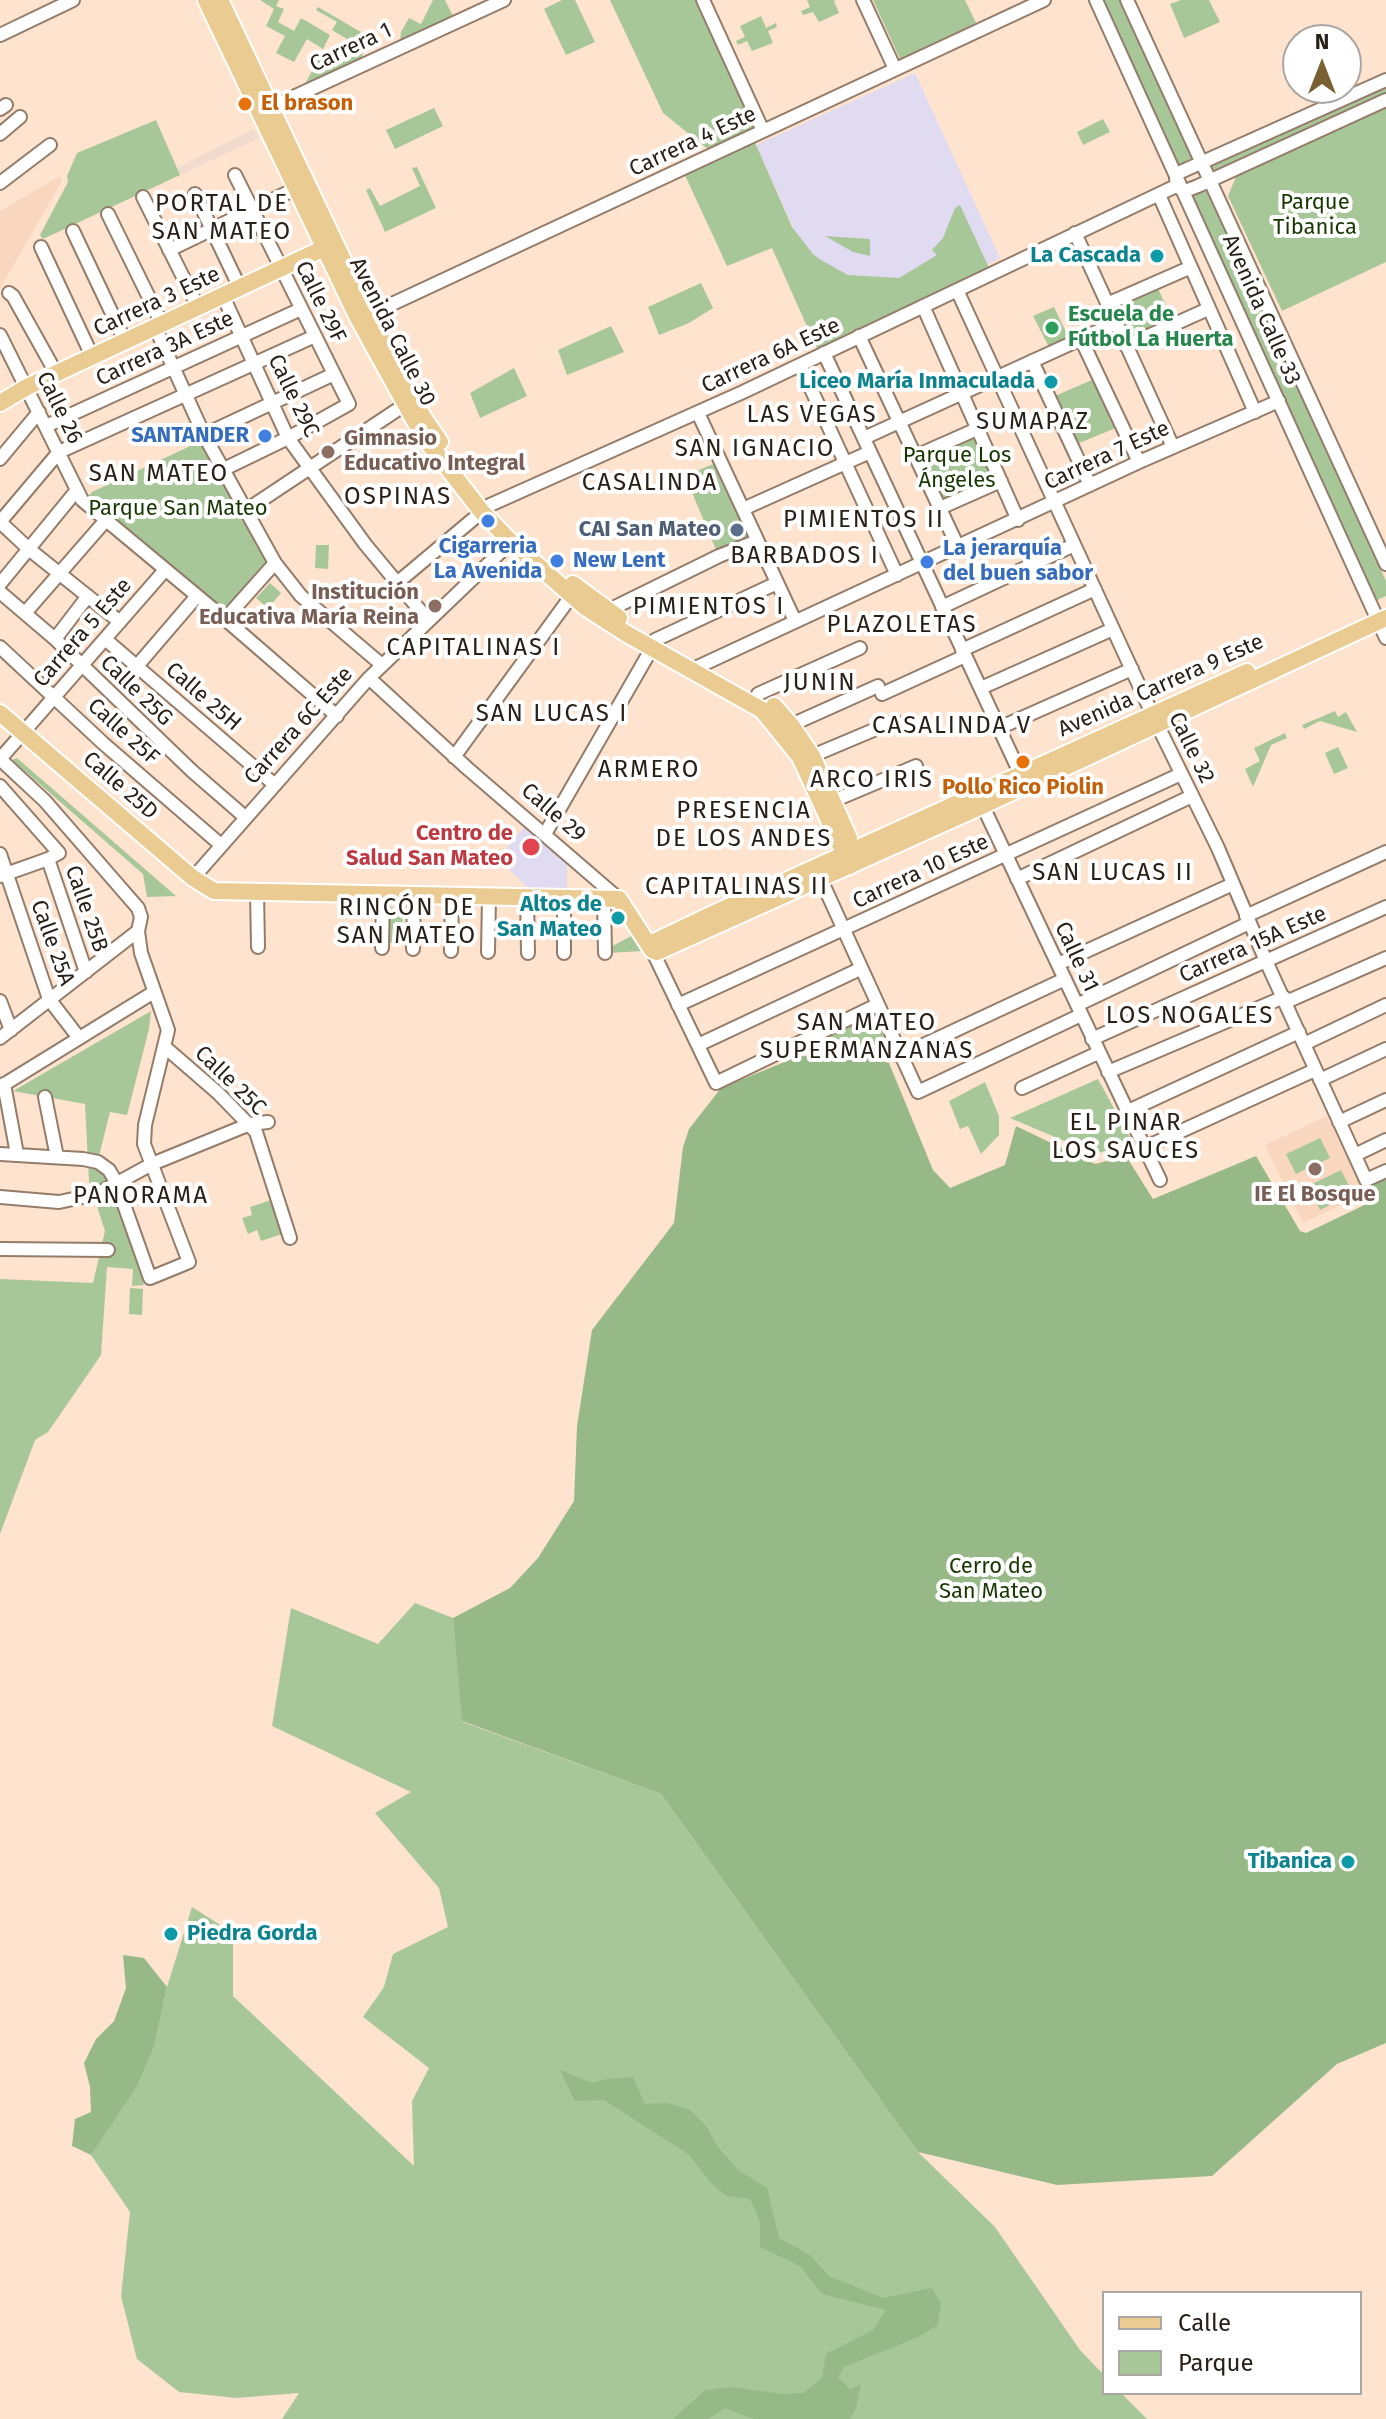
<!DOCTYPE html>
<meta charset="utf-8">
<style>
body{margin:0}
#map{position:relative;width:1386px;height:2419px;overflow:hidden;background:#fee3cf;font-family:"Fira Sans",sans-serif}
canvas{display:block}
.legend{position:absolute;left:1102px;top:2291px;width:260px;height:104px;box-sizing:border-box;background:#fff;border:2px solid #a9a6a3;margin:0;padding:10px 14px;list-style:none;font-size:24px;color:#292018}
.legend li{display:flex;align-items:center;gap:16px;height:40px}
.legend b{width:40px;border:2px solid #a9a6a3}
.north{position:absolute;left:1282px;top:24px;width:80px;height:80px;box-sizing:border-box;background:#fff;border:2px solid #a9a6a3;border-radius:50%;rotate:0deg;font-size:22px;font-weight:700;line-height:32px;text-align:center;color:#292018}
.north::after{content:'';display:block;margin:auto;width:28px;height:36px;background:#796031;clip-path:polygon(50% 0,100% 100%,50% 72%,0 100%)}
</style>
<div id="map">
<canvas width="1386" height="2419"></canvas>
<ul class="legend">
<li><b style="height:10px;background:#eacb91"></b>Calle</li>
<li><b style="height:22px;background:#a8c799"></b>Parque</li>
</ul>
<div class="north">N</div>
</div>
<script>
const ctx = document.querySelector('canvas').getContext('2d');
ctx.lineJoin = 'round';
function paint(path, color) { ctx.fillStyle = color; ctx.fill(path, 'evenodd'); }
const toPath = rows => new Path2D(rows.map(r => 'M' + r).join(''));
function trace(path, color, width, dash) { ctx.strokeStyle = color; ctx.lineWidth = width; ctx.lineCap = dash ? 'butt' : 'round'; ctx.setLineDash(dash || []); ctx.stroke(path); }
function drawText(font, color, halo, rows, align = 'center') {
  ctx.font = font + ' "Fira Sans",sans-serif'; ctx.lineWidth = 8; ctx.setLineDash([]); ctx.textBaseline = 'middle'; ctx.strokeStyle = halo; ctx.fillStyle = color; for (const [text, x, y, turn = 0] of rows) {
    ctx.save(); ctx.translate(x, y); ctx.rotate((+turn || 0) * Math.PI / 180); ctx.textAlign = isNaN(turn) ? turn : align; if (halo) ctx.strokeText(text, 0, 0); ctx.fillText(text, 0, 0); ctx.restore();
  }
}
paint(toPath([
 [253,129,259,138,180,175,177,168]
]), '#f1dace');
paint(toPath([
 [60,176,62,181,0,288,0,211],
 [1327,1116,1364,1194,1303,1223,1265,1145]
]), '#f8d7be');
paint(toPath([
 [915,73,1000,258,988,264,990,270,842,337,756,145],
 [528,823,567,858,567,892,530,890,498,858]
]), '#e1dbf1');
paint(toPath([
 [260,0,279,0,276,6,284,9,278,22,294,31,301,18,330,35,323,49,307,39,294,62,276,53,285,36,266,26,274,9],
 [433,0,445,0,454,18,400,43,401,32,409,18,421,24],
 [562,0,575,0,595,42,566,55,544,9],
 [610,0,697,0,755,127,709,150,663,113],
 [807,0,836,0,834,1,839,13,819,22,813,12,803,15,801,11,810,7],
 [873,0,965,0,976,23,900,59],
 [1103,0,1121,0,1193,157,1179,165],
 [1181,0,1209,0,1220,22,1184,38,1170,4],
 [318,7,361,32,352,47,363,54,359,62,308,85,305,84,320,56,335,63,347,39,332,30,337,22,316,10],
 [761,16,766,28,776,23,777,27,768,31,773,43,752,51,747,41,738,45,736,41,745,37,740,26],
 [1386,85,1386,94,1214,174,1211,167],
 [1386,104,1386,262,1282,311,1228,196,1237,174],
 [434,108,443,126,395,149,386,130],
 [1103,119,1110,132,1083,145,1077,132],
 [156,120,180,175,43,239,40,235,68,182,67,176,77,153],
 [753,138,792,227,813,254,821,260,848,275,899,278,937,255,932,250,943,238,955,208,960,205,990,270,818,351,772,248,727,266,683,171],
 [417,167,436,208,385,232,366,190,370,188,380,206,420,186,412,168],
 [1208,191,1386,581,1386,596,1375,601,1191,194],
 [825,236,870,239,870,256,853,252],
 [701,283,713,308,689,323,659,335,648,307],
 [1157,286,1173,322,1127,342,1111,305],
 [1054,307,1070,340,1050,349,1033,316],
 [611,326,624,352,567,375,558,350],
 [514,368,527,396,480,418,470,393],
 [1094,379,1118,427,1077,444,1055,396],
 [976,433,996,479,941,503,919,458],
 [201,441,235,507,269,561,226,615,87,498,92,492],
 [713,464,748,538,717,552,685,476],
 [316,545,329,545,328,569,315,568],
 [270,583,281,593,268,608,256,598],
 [1335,711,1338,717,1346,712,1357,732,1320,721,1304,729,1302,725],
 [1285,733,1287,738,1271,745,1253,787,1245,769,1260,761,1254,748],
 [1338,747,1348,768,1334,774,1325,753],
 [17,758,176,896,147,897,143,874,12,760],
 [388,907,403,908,402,943,387,943],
 [633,935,643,951,608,953,611,947],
 [151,1011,149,1029,127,1115,110,1112,99,1156,113,1171,112,1192,117,1192,144,1285,132,1286,133,1269,107,1267,101,1355,48,1432,35,1440,0,1534,0,1279,93,1283,105,1231,89,1182,85,1104,13,1091],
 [873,1016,891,1051,813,1043],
 [1098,1079,1133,1143,1095,1154,1010,1118],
 [985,1082,999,1116,999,1135,981,1154,968,1126,960,1129,949,1101],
 [1320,1138,1330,1158,1296,1174,1286,1154],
 [1341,1170,1353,1194,1320,1210,1308,1186],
 [271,1200,282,1234,261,1241,257,1230,248,1234,242,1218,252,1215,250,1207],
 [130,1288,143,1289,142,1315,129,1314],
 [415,1603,453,1618,463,1722,661,1794,918,2152,995,2227,1080,2350,1104,2375,1104,2393,1121,2393,1147,2419,282,2419,299,2393,236,2398,179,2392,137,2359,121,2296,130,2212,91,2155,155,2044,167,1987,192,1907,233,1933,233,1996,414,2166,412,2101,429,2068,363,2017,384,1987,393,1954,448,1927,439,1888,375,1813,411,1792,272,1726,291,1608,378,1644]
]), '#a8c799');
paint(toPath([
 [799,1056,865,1057,889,1063,933,1170,950,1188,1005,1165,1016,1126,1095,1164,1126,1156,1153,1199,1256,1156,1300,1231,1306,1233,1377,1199,1371,1185,1386,1179,1386,2043,1337,2064,1212,2176,1057,2185,918,2152,661,1794,462,1721,453,1618,510,1588,538,1558,574,1501,577,1426,592,1330,674,1223,683,1147,689,1129,721,1088],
 [123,1955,144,1958,167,1987,155,2044,137,2086,91,2155,72,2146,75,2119,91,2112,90,2087,84,2063,96,2039,114,2021,126,1988],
 [560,2070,592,2083,607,2079,633,2077,645,2104,667,2103,689,2109,707,2127,717,2146,737,2169,767,2188,779,2238,810,2255,829,2276,883,2298,932,2288,941,2303,938,2325,918,2337,844,2367,838,2378,850,2389,861,2384,856,2408,850,2419,754,2419,725,2408,708,2419,673,2419,705,2390,732,2387,782,2394,804,2393,822,2378,826,2354,873,2330,886,2310,822,2294,800,2266,760,2247,760,2222,750,2199,726,2196,713,2185,688,2154,604,2100,575,2101]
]), '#97b987');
const minor = toPath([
 [703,0,763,131],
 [863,0,895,69],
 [1096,0,1386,638],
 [1127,0,1386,564],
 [0,35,73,0],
 [0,109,6,105],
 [263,111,504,0],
 [0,134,20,117],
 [1176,179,1176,174,1386,80],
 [0,183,50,145],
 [1179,188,1185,191,1198,186,1386,100],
 [195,194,240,288],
 [1159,195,1255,412],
 [143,197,198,307],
 [108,214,162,324],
 [73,231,125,341],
 [1075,233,1173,447],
 [41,247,92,356],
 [169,250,295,189],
 [957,290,1155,720,1218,848,1266,961,1366,1180,1386,1171],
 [9,293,13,296,56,373],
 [223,296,288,438,365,544,428,620],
 [1107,304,1189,268],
 [923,306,1018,520],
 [362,318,1044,0],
 [155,327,204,435,275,563,301,596,382,665],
 [0,335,82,500,225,619,337,716],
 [859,336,958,547],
 [1081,339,1139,462],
 [1126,346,1208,309],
 [824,353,1020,773],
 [1032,361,1090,485],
 [800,365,897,575],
 [698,413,795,621],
 [46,426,301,309],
 [204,435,334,374],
 [864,438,1116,323],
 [916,456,977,429],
 [0,459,39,412],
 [222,470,288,438,349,404,235,175],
 [940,508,1001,481],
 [743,509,870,452],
 [245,511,412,400],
 [397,583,490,505,743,392,1176,186],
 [0,584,77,490],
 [0,592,55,639,192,771,245,817],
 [942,607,1074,545],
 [609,610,719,556,757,541],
 [25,613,106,520],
 [225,619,275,563],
 [120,622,30,550,0,522,59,452,315,336],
 [55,639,88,596],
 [105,639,275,785],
 [655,640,777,583],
 [0,647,104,744,221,845],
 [962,650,1095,589],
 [137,666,197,596],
 [691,670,1139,462,1279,401],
 [369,678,467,768,619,899],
 [981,688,1113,629],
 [758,694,860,648],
 [882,694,965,656],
 [791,725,878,686],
 [999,728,1132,669],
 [812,756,895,721],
 [454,757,572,595],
 [0,759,45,801,138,908,141,917,138,931,141,953,168,1030,145,1125,144,1144,189,1262,150,1278,116,1182,109,1170,98,1162,83,1159,0,1154],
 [0,759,165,570],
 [0,786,59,853,48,859,0,876],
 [980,800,1160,1180],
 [833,801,916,766],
 [545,834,652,648],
 [0,854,49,999,79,1038],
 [48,859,86,972],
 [818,873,918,1092,1081,1015],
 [193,878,369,678,511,542],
 [1017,879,1192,796],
 [257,891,258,947],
 [527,897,528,953],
 [604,899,605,953],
 [1246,916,1386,852],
 [382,948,383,894],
 [413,949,414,894],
 [652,950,716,1083,877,1005],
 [451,951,452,896],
 [488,952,489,897],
 [564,953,564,899],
 [1058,964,1233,884],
 [0,1001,11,1030],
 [1286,1002,1386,958],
 [678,1005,1181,774],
 [1077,1005,1249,923],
 [0,1038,138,931],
 [1092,1039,1386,907],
 [1304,1044,1386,1005],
 [698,1045,860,969],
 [166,1048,218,1093,256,1132,290,1238],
 [900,1056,1065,979],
 [1108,1072,1284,997],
 [1320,1080,1386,1049],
 [4,1084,17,1154],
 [0,1087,154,992],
 [1022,1088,1098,1053],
 [45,1097,57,1157],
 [1126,1112,1299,1032],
 [1339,1122,1386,1100],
 [1144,1148,1315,1070],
 [1355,1155,1386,1140],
 [0,1197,59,1202,97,1194,152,1164,250,1124,268,1122],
 [0,1249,108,1250]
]);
const major = toPath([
 [206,0,358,318,423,436,482,512,511,542,585,607,627,634,762,710,800,757,850,866],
 [220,0,369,315,423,417,440,442],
 [0,403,27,387,333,244],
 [573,584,619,618],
 [774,706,791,725,812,756,849,838],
 [0,713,193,878,214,891,619,899,652,950,657,952,982,806,1386,618],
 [650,947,654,942,715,913,1247,672]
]);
trace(minor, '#947c6a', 16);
trace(major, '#fff', 20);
trace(minor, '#fff', 12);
trace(major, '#eacb91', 16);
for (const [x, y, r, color] of [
 [245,104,8,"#e8710a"],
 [1157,256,8,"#0f9aa8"],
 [1052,328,8,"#2e9e5b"],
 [1051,382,8,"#0f9aa8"],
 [265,436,8,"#3f7fe0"],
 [328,452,8,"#8d6e63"],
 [488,521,8,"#3f7fe0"],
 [737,530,8,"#5c6f8a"],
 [557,561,8,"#3f7fe0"],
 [927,562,8,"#3f7fe0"],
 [435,606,8,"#8d6e63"],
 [1023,762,8,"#e8710a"],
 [531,847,10,"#e0444e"],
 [618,918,8,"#0f9aa8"],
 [1315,1169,8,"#8d6e63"],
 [1348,1862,8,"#0f9aa8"],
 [171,1934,8,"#0f9aa8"]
]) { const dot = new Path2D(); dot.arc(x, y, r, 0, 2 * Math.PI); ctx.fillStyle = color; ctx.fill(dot); trace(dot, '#fff', 3); }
drawText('22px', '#292018', '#fff', [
 ["Carrera 1",351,48,-25],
 ["Carrera 4 Este",693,142,-25],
 ["Carrera 3 Este",157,302,-25],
 ["Calle 29F",320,302,64],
 ["Avenida Calle 33",1261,310,66],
 ["Avenida Calle 30",392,332,63],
 ["Carrera 3A Este",165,349,-25],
 ["Carrera 6A Este",771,356,-25],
 ["Calle 29C",293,396,64],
 ["Calle 26",59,408,64],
 ["Carrera 7 Este",1107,456,-25],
 ["Carrera 5 Este",83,633,-49],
 ["Avenida Carrera 9 Este",1161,686,-24],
 ["Calle 25G",136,691,44],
 ["Calle 25H",203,697,41],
 ["Carrera 6C Este",299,726,-48],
 ["Calle 25F",123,732,42],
 ["Calle 32",1191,748,64],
 ["Calle 25D",120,786,41],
 ["Calle 29",553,813,41],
 ["Carrera 10 Este",921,872,-25],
 ["Calle 25B",86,909,71],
 ["Calle 25A",52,943,70],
 ["Carrera 15A Este",1253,945,-24],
 ["Calle 31",1076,957,65],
 ["Calle 25C",230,1081,44]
]);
drawText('bold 22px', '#c56008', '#fff', [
 ["El brason",261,104],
 ["Pollo Rico Piolin",1023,788,"center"]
], 'left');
drawText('22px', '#183802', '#fff', [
 ["Parque",1315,203],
 ["Tibanica",1315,228],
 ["Parque Los",957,456],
 ["Ángeles",957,481],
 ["Parque San Mateo",178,509],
 ["Cerro de",991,1567],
 ["San Mateo",991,1592]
]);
drawText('bold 22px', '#0d838f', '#fff', [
 ["La Cascada",1141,256],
 ["Liceo María Inmaculada",1035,382],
 ["Altos de",602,905],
 ["San Mateo",602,930],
 ["Tibanica",1332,1862],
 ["Piedra Gorda",187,1934,"left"]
], 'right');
drawText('bold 22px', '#27864d', '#fff', [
 ["Escuela de",1068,315],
 ["Fútbol La Huerta",1068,340]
], 'left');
drawText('bold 22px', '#366cbe', '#fff', [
 ["SANTANDER",249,436,"right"],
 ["Cigarreria",488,547,"center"],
 ["La Avenida",488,572,"center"],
 ["La jerarquía",943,549],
 ["del buen sabor",943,574],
 ["New Lent",573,561]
], 'left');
drawText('bold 22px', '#785e54', '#fff', [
 ["Gimnasio",344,439],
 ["Educativo Integral",344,464],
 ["Institución",419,593,"right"],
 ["Educativa María Reina",419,618,"right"],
 ["IE El Bosque",1315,1195,"center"]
], 'left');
drawText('bold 22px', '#4e5e75', '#fff', [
 ["CAI San Mateo",721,530]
], 'right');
drawText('bold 22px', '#be3a42', '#fff', [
 ["Centro de",513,834],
 ["Salud San Mateo",513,859]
], 'right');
ctx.letterSpacing = '2px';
drawText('24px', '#292018', '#fff', [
 ["PORTAL DE",222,204],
 ["SAN MATEO",222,232],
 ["LAS VEGAS",812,415],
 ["SUMAPAZ",1033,422],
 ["SAN IGNACIO",755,449],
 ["SAN MATEO",159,474],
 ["CASALINDA",650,483],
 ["OSPINAS",398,497],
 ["PIMIENTOS II",864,520],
 ["BARBADOS I",805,556],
 ["PIMIENTOS I",709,607],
 ["PLAZOLETAS",902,625],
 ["CAPITALINAS I",474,648],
 ["JUNIN",820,683],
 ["SAN LUCAS I",552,714],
 ["CASALINDA V",952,726],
 ["ARMERO",649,770],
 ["ARCO IRIS",872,780],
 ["PRESENCIA",744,811],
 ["DE LOS ANDES",744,839],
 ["SAN LUCAS II",1113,873],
 ["CAPITALINAS II",737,887],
 ["RINCÓN DE",407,908],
 ["SAN MATEO",407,936],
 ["LOS NOGALES",1190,1016],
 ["SAN MATEO",867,1023],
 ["SUPERMANZANAS",867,1051],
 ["EL PINAR",1126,1123],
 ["LOS SAUCES",1126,1151],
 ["PANORAMA",141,1196]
]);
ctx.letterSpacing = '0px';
</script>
